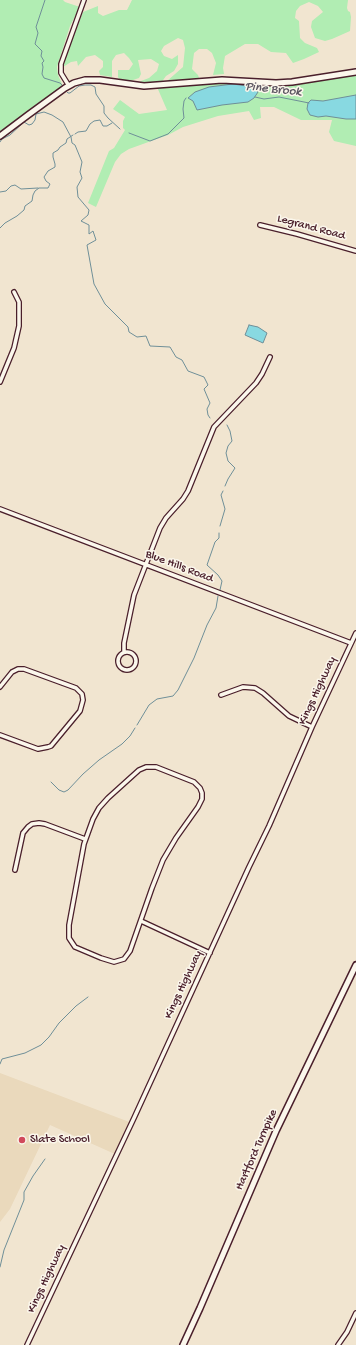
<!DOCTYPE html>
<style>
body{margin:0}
canvas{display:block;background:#f1e5d0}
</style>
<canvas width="356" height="1345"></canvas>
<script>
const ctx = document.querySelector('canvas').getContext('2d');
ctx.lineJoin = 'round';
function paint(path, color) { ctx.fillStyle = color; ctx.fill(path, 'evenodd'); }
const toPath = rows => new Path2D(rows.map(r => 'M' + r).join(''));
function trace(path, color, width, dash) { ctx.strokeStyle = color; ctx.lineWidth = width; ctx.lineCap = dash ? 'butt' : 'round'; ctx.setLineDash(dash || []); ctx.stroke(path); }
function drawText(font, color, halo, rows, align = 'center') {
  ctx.font = font + ' "Gochi Hand",sans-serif'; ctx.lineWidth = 3; ctx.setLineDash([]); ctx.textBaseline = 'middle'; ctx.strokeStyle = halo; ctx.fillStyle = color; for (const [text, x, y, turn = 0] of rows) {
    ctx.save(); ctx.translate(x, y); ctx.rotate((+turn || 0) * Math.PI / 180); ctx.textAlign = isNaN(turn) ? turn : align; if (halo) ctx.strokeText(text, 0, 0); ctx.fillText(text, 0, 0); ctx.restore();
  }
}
paint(toPath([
 [0,1073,132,1123,117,1155,50,1125,10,1209,0,1222]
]), '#ead9bc');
paint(toPath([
 [0,0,63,0,65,2,80,7,70,26,57,67,58,75,62,84,62,88,0,134],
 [132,0,348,0,347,8,348,11,350,12,351,17,350,31,332,39,325,41,315,38,311,27,312,21,323,12,318,6,309,2,300,6,296,11,295,18,299,21,300,38,305,43,317,48,319,52,304,59,293,63,286,53,271,52,258,44,245,44,225,56,223,68,224,74,213,75,216,63,212,53,207,49,199,49,194,53,192,69,198,75,199,78,168,82,167,81,183,67,185,48,183,40,178,38,164,46,161,51,164,56,172,59,178,55,178,64,174,71,166,76,161,83,139,83,141,81,149,78,157,71,159,64,151,59,138,60,141,74,139,78,130,81,120,80,118,77,118,70,129,70,133,64,129,58,124,53,116,55,112,61,112,77,100,75,99,71,103,67,103,61,95,55,86,57,78,66,77,61,71,62,63,67,70,44,83,12,98,6,98,13,103,16,119,10,127,10],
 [356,75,356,146,334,141,329,132,332,120,301,120,274,107,260,107,261,118,254,120,249,111,218,116,183,127,168,135,129,149,121,154,115,162,96,207,88,203,109,151,114,148,125,130,123,128,123,121,125,117,113,109,120,100,139,114,167,110,157,87,207,83,233,82,280,86,295,84,296,85,318,81]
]), '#b1edb3');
const water = toPath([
 [233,84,253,87,258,92,254,98,248,102,222,105,197,110,193,101,188,98,195,92,209,87,233,84],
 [356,95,356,119,346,119,326,116,318,117,310,115,307,109,308,103,311,100,323,101,356,95],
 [249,325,258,327,267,333,263,343,245,335,249,325]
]);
paint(water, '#88d9e1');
trace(water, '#6f8f98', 1);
trace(toPath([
 [45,0,36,27,38,33,35,44,42,51,41,56,44,61,42,63,43,67,42,74,44,78,60,83,63,86],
 [67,92,68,93,70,93,79,86,85,85,91,85,95,87,96,94,104,106,104,113,108,118,120,129],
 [255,97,264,99,279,97,309,103],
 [129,133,150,141,168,134,184,118,183,109,184,101,186,98],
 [75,134,78,132,86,131,90,124,94,121,100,120,103,126,107,126,112,123],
 [0,142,2,139,10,135,24,122,29,125,32,124,35,120,36,114,44,112,52,115,63,122,71,137,72,143,75,145,82,162,80,172,82,178,77,187,78,197,89,210,88,215,81,221,89,225,89,234,93,231,96,240,87,245,94,284,105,304,128,327,129,332,137,337,146,336,150,346,170,347,176,357,182,360,188,371,204,377,208,385,204,389,210,403,207,409,208,415,210,418],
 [0,192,6,191,11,186,15,185,21,189,38,188],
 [0,228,5,223,17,216,24,210,25,206,32,201,33,195,35,191,39,188,48,188,50,184,46,181,44,177,48,171,55,167,55,164,53,157,53,153,58,150,60,147,66,143,67,139,73,135],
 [225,486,228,479,235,468,228,461,226,453,228,446,232,441,230,431,227,425],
 [220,526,225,509,221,495,223,491],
 [219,533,219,538,215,542,207,565,218,575,222,581,220,590],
 [137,725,149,705,157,699,173,696,178,690,194,658,207,625,216,608,218,596],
 [51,782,59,790,64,792,68,790,83,774,99,760,122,744,130,736,135,728],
 [0,1064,2,1059,25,1053,41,1045,49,1037,59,1023,76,1006,88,997],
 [0,1267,4,1250,24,1200,24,1192,33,1176,45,1159]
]), '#6f8f98', 1);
const street = toPath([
 [69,86,61,73,61,64,84,0],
 [260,225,297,234,356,251],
 [0,382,14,348,19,326,19,302,14,292],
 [0,509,351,643],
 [124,652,124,643,134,595,160,528,166,518,183,499,188,491,214,427,256,383,262,374,270,357],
 '118 661a9 9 0 1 1 18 0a9 9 0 1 1-18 0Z',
 [0,687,12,672,18,669,24,669,76,688,82,694,83,700,80,711,51,746,48,747,38,749,0,735],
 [221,695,243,687,255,688,263,693,289,716,312,727],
 [146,767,156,767,194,782,200,788,202,793,202,799,198,807,176,838,163,860,152,888,130,951,124,959,114,962,101,958,75,947,69,938,69,925,84,844,93,819,99,808,108,798,139,770,146,767],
 [15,870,23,833,28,827,32,824,39,823,45,824,85,839],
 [141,921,210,953],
 [27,1345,134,1118,249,867,269,826,312,727,356,633],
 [338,1345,347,1332,356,1313]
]);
const secondary = toPath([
 [0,136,28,115,65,88,74,83,85,80,100,80,144,86,222,80,276,83,292,82,356,72],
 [183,1345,200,1308,276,1131,356,965]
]);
trace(street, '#4a1f2b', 6);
trace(secondary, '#4a1f2b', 8);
trace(street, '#fbf7ec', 3.5);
trace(secondary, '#fbf7ec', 5);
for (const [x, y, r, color] of [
 [22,1140,4,"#d1495b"]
]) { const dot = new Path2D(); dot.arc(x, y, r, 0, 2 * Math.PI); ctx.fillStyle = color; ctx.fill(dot); trace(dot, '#fbf7ec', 1.5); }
drawText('12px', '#4a1f2b', '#fbf7ec', [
 ["Legrand Road",311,228,15],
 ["Blue Hills Road",179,567,21],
 ["Kings Highway",318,691,-65],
 ["Kings Highway",184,985,-65],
 ["Hartford Turnpike",257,1150,-66],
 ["Kings Highway",47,1279,-65]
]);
drawText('12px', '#4a1f2b', '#fbf7ec', [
 ["Slate School",30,1140]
], 'left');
drawText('italic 13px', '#5d5762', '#fbf7ec', [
 ["Pine Brook",273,90,6]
]);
</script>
